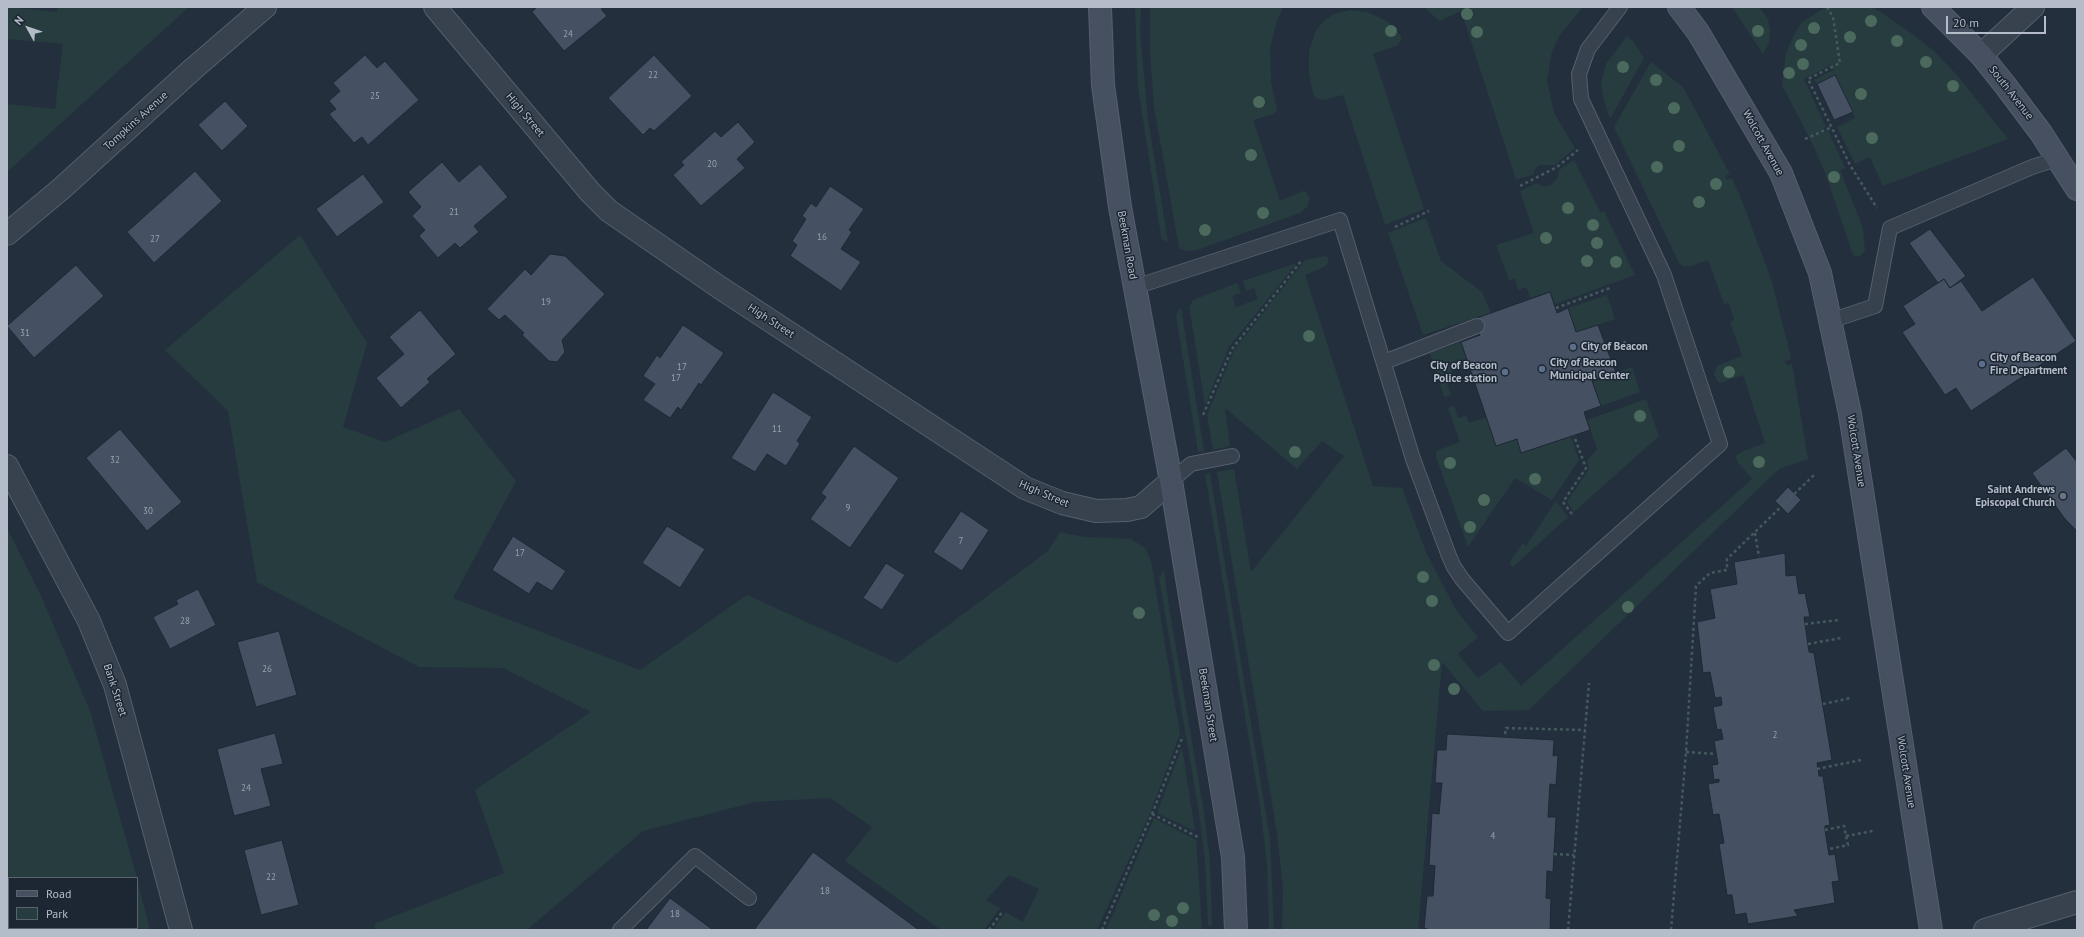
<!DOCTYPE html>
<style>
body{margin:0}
#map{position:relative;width:2084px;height:937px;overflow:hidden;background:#242f3e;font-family:"PT Sans",sans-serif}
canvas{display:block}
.frame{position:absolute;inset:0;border:8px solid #b4bcc9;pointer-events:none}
.legend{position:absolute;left:8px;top:877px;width:130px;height:52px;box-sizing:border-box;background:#1d2633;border:1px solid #59626f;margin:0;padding:5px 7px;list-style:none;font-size:12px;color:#b4bcc9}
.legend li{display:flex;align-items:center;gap:8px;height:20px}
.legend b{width:20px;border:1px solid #59626f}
.north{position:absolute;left:8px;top:8px;width:40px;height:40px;-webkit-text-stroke:3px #1d2633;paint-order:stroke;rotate:310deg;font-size:11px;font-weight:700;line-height:16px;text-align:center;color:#b4bcc9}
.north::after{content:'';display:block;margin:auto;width:14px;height:18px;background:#b4bcc9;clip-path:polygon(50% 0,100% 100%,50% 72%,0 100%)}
.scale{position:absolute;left:1946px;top:16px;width:100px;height:18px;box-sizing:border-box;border:2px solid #b4bcc9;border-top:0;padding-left:5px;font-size:12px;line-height:14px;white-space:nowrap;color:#b4bcc9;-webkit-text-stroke:3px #1d2633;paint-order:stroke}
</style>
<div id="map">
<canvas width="2084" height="937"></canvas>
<div class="frame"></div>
<ul class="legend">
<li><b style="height:5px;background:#465061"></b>Road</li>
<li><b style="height:11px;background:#263c3f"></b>Park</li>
</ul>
<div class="north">N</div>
<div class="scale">20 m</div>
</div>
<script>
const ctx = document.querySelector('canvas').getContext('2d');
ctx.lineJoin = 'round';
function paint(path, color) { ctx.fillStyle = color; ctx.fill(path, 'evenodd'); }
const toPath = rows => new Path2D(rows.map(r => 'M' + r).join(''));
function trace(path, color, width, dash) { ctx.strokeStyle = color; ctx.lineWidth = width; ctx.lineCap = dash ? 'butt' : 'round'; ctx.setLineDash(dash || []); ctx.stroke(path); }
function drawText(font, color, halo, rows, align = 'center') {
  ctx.font = font + ' "PT Sans",sans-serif'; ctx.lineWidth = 3; ctx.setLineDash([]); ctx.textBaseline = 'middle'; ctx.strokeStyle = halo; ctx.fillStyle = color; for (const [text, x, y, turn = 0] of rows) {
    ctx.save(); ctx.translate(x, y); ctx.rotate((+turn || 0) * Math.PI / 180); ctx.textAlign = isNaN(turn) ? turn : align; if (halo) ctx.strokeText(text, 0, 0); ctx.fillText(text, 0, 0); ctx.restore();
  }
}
paint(toPath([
 [7,7,57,12,58,7,189,7,7,172,7,104,55,109,63,44,7,39],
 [1135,7,1141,7,1140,32,1148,119,1168,242,1162,239,1161,236,1143,119,1138,86],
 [1150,7,1283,7,1276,24,1270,49,1271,81,1277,111,1273,114,1253,120,1280,201,1302,191,1306,192,1310,199,1307,207,1300,213,1197,250,1186,251,1179,248,1154,107,1150,52],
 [1424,7,1583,7,1560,35,1552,51,1547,80,1554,113,1575,148,1555,165,1540,165,1535,169,1533,175,1516,179,1461,11,1439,21],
 [1732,7,1759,7,1768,19,1770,31,1769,43,1763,54],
 [1826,7,1873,7,1911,33,1934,51,1957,75,2008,139,1883,186,1870,157,1855,164,1837,127,1855,118,1835,75,1817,84,1814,80,1833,70,1831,65,1804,79,1826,127,1821,130,1823,133,1828,130,1845,168,1840,170,1863,228,1865,251,1860,256,1855,257,1852,252,1827,178,1814,147,1782,85,1786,53,1793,37,1802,22],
 [1350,10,1367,12,1387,21,1402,37,1398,45,1373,54,1424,209,1385,225,1343,95,1324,100,1317,99,1313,94,1309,73,1309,51,1316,30,1324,21,1334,14],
 [1627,36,1633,41,1644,58,1610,119,1603,97,1601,84,1603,75,1606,64],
 [1651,62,1683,87,1730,174,1725,176,1727,180,1732,178,1743,203,1772,282,1789,349,1791,359,1785,361,1787,366,1792,364,1808,459,1779,469,1529,710,1483,711,1442,662,1418,930,1282,930,1283,888,1277,834,1217,472,1234,469,1251,572,1344,456,1322,441,1297,469,1225,408,1230,446,1213,450,1207,415,1234,350,1305,260,1326,256,1329,260,1326,266,1305,275,1373,486,1402,488,1426,552,1456,610,1478,637,1458,654,1478,678,1501,662,1521,686,1752,479,1737,461,1736,456,1741,452,1765,443,1743,375,1720,383,1717,381,1714,374,1717,366,1742,356,1730,322,1734,320,1729,303,1724,304,1708,260,1688,267,1683,266,1679,263,1614,127],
 [1574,160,1601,213,1604,211,1635,275,1555,304,1550,292,1530,298,1526,287,1518,290,1515,279,1509,280,1496,245,1534,233,1520,191,1537,183,1544,187,1552,184,1558,177,1559,170],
 [1426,218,1441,261,1482,292,1491,313,1423,335,1388,233],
 [300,235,367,343,343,427,385,442,459,409,516,481,453,598,640,670,747,595,897,663,1048,551,1060,532,1084,537,1131,539,1145,548,1151,561,1180,734,1150,813,1097,930,992,930,1006,912,1023,922,1039,889,1009,875,986,900,1000,908,984,930,941,930,845,861,872,827,830,798,755,802,643,831,527,930,376,930,374,924,504,873,475,790,591,712,503,668,419,667,257,582,228,411,165,350],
 [1297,263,1229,347,1205,405,1190,312,1189,308,1193,300,1237,283,1241,293,1232,296,1236,307,1258,299,1254,288,1246,291,1243,281],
 [1607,295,1615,319,1576,332,1568,308],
 [1181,308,1204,451,1198,452,1180,340,1176,316,1178,310],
 [1461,342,1469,366,1451,372,1454,381,1447,384,1451,395,1444,397,1430,353],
 [1632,367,1640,392,1601,406,1592,381],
 [1646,399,1659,436,1574,512,1567,502,1589,469,1587,461,1597,449,1587,420],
 [1454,406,1458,418,1466,416,1469,423,1487,417,1496,446,1517,439,1521,453,1571,437,1579,460,1552,500,1515,478,1468,547,1436,457,1436,453,1438,450,1460,442,1448,408],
 [1210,473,1270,839,1274,930,1269,930,1267,863,1260,806,1205,474],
 [1556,501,1568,517,1513,567,1509,563,1523,543,1526,546],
 [7,528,41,596,90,711,137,878,9,878,9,928,137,928,137,879,150,930,7,930],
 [1164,570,1169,607,1204,812,1210,861,1212,925,1210,927,1208,924,1205,861,1199,813,1159,578],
 [1182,747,1195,831,1157,813],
 [1154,818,1196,840,1202,930,1106,930]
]), '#263c3f');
const building = toPath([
 [537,7,604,7,601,9,607,16,564,51,532,12,537,7],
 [365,55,377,68,385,61,419,100,368,145,362,137,354,143,329,114,336,109,329,101,340,91,333,83,365,55],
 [654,55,692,96,654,131,650,128,643,135,608,98,654,55],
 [1835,75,1853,112,1834,120,1817,84,1835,75],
 [225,101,248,126,222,151,198,125,225,101],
 [738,122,755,142,737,159,745,168,701,206,673,175,684,165,681,162,715,131,721,137,738,122],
 [442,162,459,182,480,164,508,197,474,226,479,232,460,248,455,243,438,258,419,236,425,230,412,216,421,207,408,192,442,162],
 [195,171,222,201,154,263,127,232,195,171],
 [363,174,384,202,337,237,316,209,363,174],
 [830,186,864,209,849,230,852,232,841,249,861,262,841,291,790,256,797,245,792,241,806,219,802,216,811,203,816,207,830,186],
 [1930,229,1966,276,1950,288,1944,279,1938,283,1909,243,1930,229],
 [550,254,565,256,605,294,562,340,565,352,557,362,549,361,522,335,524,333,505,315,499,320,487,309,525,269,531,275,550,254],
 [76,265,104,296,34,358,7,326,76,265],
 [2033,277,2076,341,1971,411,1956,388,1945,395,1902,332,1915,324,1903,306,1944,279,1950,288,1961,281,1982,311,2033,277],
 [1550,292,1557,313,1568,308,1576,332,1598,325,1616,373,1592,381,1601,406,1584,412,1590,430,1521,453,1517,439,1496,446,1461,342,1480,335,1474,319,1550,292],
 [420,310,456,354,427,379,430,382,401,408,376,378,404,354,389,337,420,310],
 [683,325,724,353,701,385,699,383,681,410,678,407,670,418,643,400,655,384,643,376,657,355,660,358,683,325],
 [773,392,812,417,797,441,800,444,786,466,767,454,755,472,731,458,773,392],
 [120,429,182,502,147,531,86,458,120,429],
 [854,446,899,478,850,548,810,519,826,497,821,493,854,446],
 [2066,448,2077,462,2077,531,2065,519,2032,473,2066,448],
 [1788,487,1801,500,1788,514,1775,501,1788,487],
 [961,511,989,530,962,571,933,552,961,511],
 [667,526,705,549,680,588,642,563,667,526],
 [513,536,566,571,552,591,537,582,529,594,492,570,513,536],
 [1785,553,1786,576,1796,575,1799,594,1805,593,1810,617,1804,617,1809,652,1814,653,1832,760,1817,763,1819,776,1823,776,1830,825,1825,826,1825,830,1829,855,1835,854,1839,881,1832,882,1835,903,1794,910,1798,916,1748,924,1746,913,1735,915,1732,895,1727,895,1719,844,1724,843,1719,814,1713,815,1708,784,1719,782,1719,779,1714,780,1712,765,1718,764,1714,741,1723,739,1721,729,1717,730,1713,707,1722,705,1721,697,1715,698,1710,672,1703,673,1697,622,1715,618,1710,589,1737,584,1734,562,1785,553],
 [886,563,905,575,882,610,863,598,886,563],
 [198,589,216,625,170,649,153,617,178,604,176,600,198,589],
 [279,631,297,695,256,707,237,642,279,631],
 [275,733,283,764,261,769,271,806,234,816,217,749,275,733],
 [1447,734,1554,740,1553,756,1558,755,1556,785,1550,784,1548,817,1556,817,1553,872,1547,871,1546,898,1551,899,1550,930,1430,930,1424,928,1427,896,1433,896,1435,866,1429,865,1432,813,1439,814,1442,783,1435,783,1437,750,1446,750,1447,734],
 [282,840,299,905,261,915,244,850,282,840],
 [813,852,919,930,754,930,813,852],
 [670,898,713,930,646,930,670,898]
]);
paint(building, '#455162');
trace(building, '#1f2835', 1);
const lane = toPath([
 [1135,287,1340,220,1413,459,1449,556,1454,567,1462,579,1508,633,1720,444,1664,275,1581,99,1579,74,1588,49,1620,7],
 [1830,321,1875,306,1890,228,2032,167,2057,159],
 [1384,362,1477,326],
 [1171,481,1191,464,1232,456],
 [620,930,695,856,749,898]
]);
const street = toPath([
 [435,7,590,192,609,211,719,287,1025,488,1062,503,1096,511,1127,510,1141,507,1171,481],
 [1981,55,2033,7],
 [7,234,61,189,193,69,265,7],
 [7,466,89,621,115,685,181,930],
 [1985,930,2077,902]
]);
const secondary = toPath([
 [1100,7,1103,85,1120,207,1171,481,1233,857,1236,930],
 [1679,7,1698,32,1781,173,1820,273,1850,414,1931,930],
 [1933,7,1981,55,2005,85,2041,133,2077,189]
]);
trace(lane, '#565f6c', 16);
trace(street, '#565f6c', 24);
trace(secondary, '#565f6c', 24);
trace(toPath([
 [1827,7,1833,17,1840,63,1808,79,1850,165,1877,208],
 [1805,139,1832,127],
 [1520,186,1557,167,1578,150],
 [1395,227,1429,211],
 [1556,308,1610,288],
 [1623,343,1628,340],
 [1203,415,1232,349,1302,260],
 [1572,514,1563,502,1586,468,1574,436],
 [1755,533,1759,557],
 [1805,624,1839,620],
 [1808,644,1841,638],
 [1823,704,1851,698],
 [1505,734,1506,728,1585,730],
 [1686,752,1716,754],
 [1817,769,1861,760],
 [1152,814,1200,838],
 [1825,830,1844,826,1848,845,1829,849],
 [1846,836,1873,831],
 [1554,854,1574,855],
 [989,930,1003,911],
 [1102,930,1152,814,1183,736],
 [1568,930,1589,683],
 [1671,930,1686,752,1696,586,1710,573,1727,570,1727,559,1815,474]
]), '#44595c', 2.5, [3, 3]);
trace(lane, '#38414e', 14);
trace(street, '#38414e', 22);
trace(secondary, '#465061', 22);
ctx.fillStyle = '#4b6a5d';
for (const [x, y] of [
 [1467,14],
 [1871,21],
 [1814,28],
 [1391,31],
 [1758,31],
 [1477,32],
 [1850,37],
 [1897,41],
 [1801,45],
 [1926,62],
 [1803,64],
 [1623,67],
 [1789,73],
 [1656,80],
 [1953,86],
 [1861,94],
 [1259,102],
 [1674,108],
 [1872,138],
 [1679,146],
 [1251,155],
 [1657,167],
 [1834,177],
 [1716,184],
 [1699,202],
 [1568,208],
 [1263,213],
 [1593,225],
 [1205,230],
 [1546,238],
 [1597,243],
 [1587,261],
 [1616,262],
 [1309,336],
 [1729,372],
 [1640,416],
 [1295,452],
 [1759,462],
 [1450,463],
 [1535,479],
 [1484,500],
 [1470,527],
 [1423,577],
 [1432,601],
 [1628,607],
 [1139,613],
 [1434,665],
 [1454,689],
 [1183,908],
 [1154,915],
 [1172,921]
]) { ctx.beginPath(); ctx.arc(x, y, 6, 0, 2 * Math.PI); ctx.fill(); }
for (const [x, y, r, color] of [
 [1573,347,4,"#5c6f8a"],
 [1982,364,4,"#5c6f8a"],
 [1542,369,4,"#5c6f8a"],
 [1505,372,4,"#5c6f8a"],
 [2063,496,4,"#6b7280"]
]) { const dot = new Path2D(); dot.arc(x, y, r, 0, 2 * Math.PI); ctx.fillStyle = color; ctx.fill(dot); trace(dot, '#1d2633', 1.5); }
drawText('9px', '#98a1af', null, [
 ["24",568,34],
 ["22",653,75],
 ["25",375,96],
 ["20",712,164],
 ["21",454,212],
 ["16",822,237],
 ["27",155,239],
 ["19",546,302],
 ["31",25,333],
 ["17",682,367],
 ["17",676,378],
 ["11",777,429],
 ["32",115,460],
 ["9",848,508],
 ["30",148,511],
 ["7",961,541],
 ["17",520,553],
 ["28",185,621],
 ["26",267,669],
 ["2",1775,735],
 ["24",246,788],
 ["4",1493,836],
 ["22",271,877],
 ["18",825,891],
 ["18",675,914]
]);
drawText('11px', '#b4bcc9', '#1d2633', [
 ["South Avenue",2011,93,52],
 ["High Street",525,115,50],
 ["Tompkins Avenue",136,121,-42],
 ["Wolcott Avenue",1763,143,61],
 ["Beekman Road",1127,245,80],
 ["High Street",771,321,33],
 ["Wolcott Avenue",1856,451,81],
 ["High Street",1044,494,23],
 ["Bank Street",115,690,72],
 ["Beekman Street",1208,705,81],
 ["Wolcott Avenue",1906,772,81]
]);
drawText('bold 11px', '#b4bcc9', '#1d2633', [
 ["City of Beacon",1581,347],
 ["City of Beacon",1990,358],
 ["Fire Department",1990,371],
 ["City of Beacon",1550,363],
 ["Municipal Center",1550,376],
 ["City of Beacon",1497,366,"right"],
 ["Police station",1497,379,"right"],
 ["Saint Andrews",2055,490,"right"],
 ["Episcopal Church",2055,503,"right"]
], 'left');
</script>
